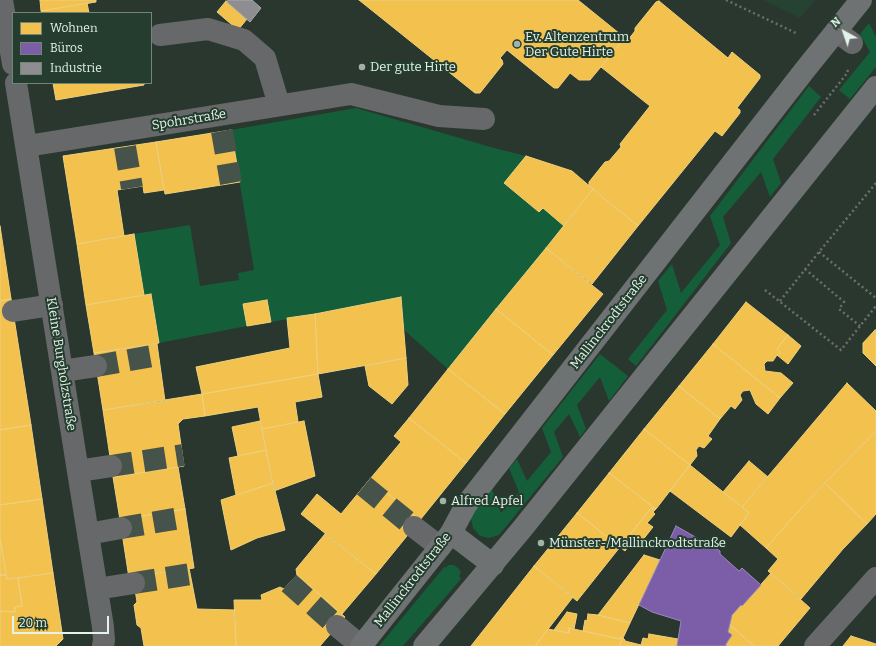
<!DOCTYPE html>
<meta charset="utf-8">
<style>
body{margin:0}
#map{position:relative;width:876px;height:646px;overflow:hidden;background:#2a372f;font-family:Bitter,serif}
canvas{display:block}
.legend{position:absolute;left:12px;top:12px;width:140px;height:72px;box-sizing:border-box;background:#243d2e;border:1px solid #718679;margin:0;padding:5px 7px;list-style:none;font-size:12px;color:#e4f3e9}
.legend li{display:flex;align-items:center;gap:8px;height:20px}
.legend b{width:20px;border:1px solid #718679}
.north{position:absolute;left:824px;top:12px;width:40px;height:40px;-webkit-text-stroke:3px #243d2e;paint-order:stroke;rotate:320deg;font-size:11px;font-weight:700;line-height:16px;text-align:center;color:#e4f3e9}
.north::after{content:'';display:block;margin:auto;width:14px;height:18px;background:#e4f3e9;clip-path:polygon(50% 0,100% 100%,50% 72%,0 100%)}
.scale{position:absolute;left:12px;top:616px;width:97px;height:18px;box-sizing:border-box;border:2px solid #e4f3e9;border-top:0;padding-left:5px;font-size:12px;line-height:14px;white-space:nowrap;color:#e4f3e9;-webkit-text-stroke:3px #243d2e;paint-order:stroke}
</style>
<div id="map">
<canvas width="876" height="646"></canvas>
<ul class="legend">
<li><b style="height:11px;background:#f2c14e"></b>Wohnen</li>
<li><b style="height:11px;background:#7b5ea7"></b>Büros</li>
<li><b style="height:11px;background:#8d8d92"></b>Industrie</li>
</ul>
<div class="north">N</div>
<div class="scale">20 m</div>
</div>
<script>
const ctx = document.querySelector('canvas').getContext('2d');
ctx.lineJoin = 'round';
function paint(path, color) { ctx.fillStyle = color; ctx.fill(path, 'evenodd'); }
const toPath = rows => new Path2D(rows.map(r => 'M' + r).join(''));
function trace(path, color, width, dash) { ctx.strokeStyle = color; ctx.lineWidth = width; ctx.lineCap = dash ? 'butt' : 'round'; ctx.setLineDash(dash || []); ctx.stroke(path); }
function drawText(font, color, halo, rows, align = 'center') {
  ctx.font = font + ' Bitter,serif'; ctx.lineWidth = 4; ctx.setLineDash([]); ctx.textBaseline = 'middle'; ctx.strokeStyle = halo; ctx.fillStyle = color; for (const [text, x, y, turn = 0] of rows) {
    ctx.save(); ctx.translate(x, y); ctx.rotate((+turn || 0) * Math.PI / 180); ctx.textAlign = isNaN(turn) ? turn : align; if (halo) ctx.strokeText(text, 0, 0); ctx.fillText(text, 0, 0); ctx.restore();
  }
}
paint(toPath([
 [763,0,815,0,800,18]
]), '#264332');
paint(toPath([
 [869,23,876,37,876,67,850,99,839,90,870,52,860,34],
 [809,86,821,97,773,159,781,183,770,197,761,172,723,217,731,243,636,366,628,359,667,310,658,281,672,264,681,293,720,245,710,216],
 [356,108,494,148,526,156,504,183,539,212,543,208,564,226,448,369,404,330,401,297,315,314,271,322,266,300,243,304,247,326,159,343,151,294,144,295,134,234,190,225,200,286,239,280,238,273,254,270,231,130],
 [600,354,628,376,609,401,600,377,577,405,586,429,580,437,569,414,554,432,563,457,499,535,489,538,480,536,473,528,471,519,472,513,492,489,501,513,519,492,509,468,517,459,527,481,551,452,542,428],
 [448,565,454,565,459,569,461,573,459,576,461,579,403,646,379,646,445,566,446,568]
]), '#155e3a');
const homes = toPath([
 [40,0,96,0,96,2,41,11,40,0],
 [359,0,578,0,625,38,590,80,579,80,570,73,558,88,554,88,507,50,500,58,502,60,503,64,480,93,475,93,359,0],
 [226,1,247,19,238,30,217,12,226,1],
 [659,1,728,58,732,52,760,75,760,78,737,108,740,110,740,113,722,136,715,131,638,226,589,186,589,182,605,162,609,161,621,147,620,144,650,106,601,67,625,38,628,40,635,31,635,28,656,2,659,1],
 [87,3,89,13,42,13,41,11,87,3],
 [53,83,144,83,144,85,56,100,53,83],
 [231,130,240,182,165,194,156,142,231,130],
 [156,142,164,190,144,193,143,186,117,190,124,236,77,244,63,156,156,142],
 [526,156,572,171,593,189,564,226,543,208,539,212,504,183,526,156],
 [593,189,638,226,592,284,546,248,593,189],
 [0,226,11,299,0,301,0,226],
 [134,234,144,295,86,305,77,244,134,234],
 [546,248,603,294,553,355,496,309,546,248],
 [151,294,159,343,94,353,86,305,151,294],
 [401,297,406,358,318,374,315,314,401,297],
 [11,299,31,425,0,430,0,301,11,299],
 [267,300,271,322,247,326,243,304,267,300],
 [746,302,788,335,777,349,780,352,777,355,773,361,767,361,764,364,765,371,781,373,793,383,780,398,713,344,746,302],
 [496,309,553,355,505,414,448,369,496,309],
 [315,314,318,374,202,394,196,367,290,348,287,318,315,314],
 [875,330,876,330,876,366,863,353,863,343,875,330],
 [788,335,801,346,788,364,777,355,780,352,777,349,788,335],
 [157,344,165,401,103,410,94,353,157,344],
 [713,344,780,398,768,414,756,404,750,390,743,391,740,395,742,400,735,409,731,406,720,419,679,386,713,344],
 [406,358,408,385,392,404,369,386,365,366,406,358],
 [448,369,505,414,466,463,409,418,448,369],
 [318,374,322,397,295,402,298,422,262,429,258,407,205,416,202,394,318,374],
 [847,383,876,411,876,431,803,506,766,548,740,525,749,513,742,507,847,383],
 [679,386,720,419,708,436,712,439,704,448,699,446,696,450,697,456,690,465,644,429,679,386],
 [202,394,205,416,183,419,178,424,184,466,113,477,103,410,202,394],
 [409,418,466,463,420,520,370,479,401,442,394,436,409,418],
 [260,421,266,450,238,456,232,427,260,421],
 [304,421,315,476,274,491,262,429,304,421],
 [31,425,42,499,0,505,0,430,31,425],
 [644,429,690,465,656,509,609,473,644,429],
 [876,431,876,514,867,524,825,483,876,431],
 [266,450,273,483,236,495,229,458,266,450],
 [749,461,768,477,742,507,723,492,749,461],
 [690,465,749,513,731,537,670,491,690,465],
 [178,467,185,509,120,520,113,477,178,467],
 [609,473,656,509,655,510,651,508,620,547,577,513,609,473],
 [370,479,420,520,376,574,301,514,317,494,341,514,370,479],
 [273,483,285,530,257,538,231,550,221,500,273,483],
 [825,483,867,524,843,549,801,599,768,571,778,559,766,548,803,506,825,483],
 [42,499,53,573,7,579,0,538,0,505,42,499],
 [651,508,655,510,653,512,655,514,647,523,653,527,638,546,632,541,625,551,620,547,651,508],
 [185,509,194,568,129,578,120,520,185,509],
 [577,513,620,547,577,601,534,566,577,513],
 [325,534,376,574,342,614,297,575,296,569,325,534],
 [0,538,6,575,0,575,0,538],
 [644,555,660,560,630,623,598,615,644,555],
 [534,566,573,597,535,646,471,646,534,566],
 [189,568,197,609,235,610,236,646,144,646,141,628,137,625,134,605,137,602,133,577,189,568],
 [53,573,63,639,56,646,0,646,0,611,15,612,15,607,22,606,18,578,53,573],
 [771,573,810,608,778,646,754,646,730,625,732,615,741,605,742,606,771,573],
 [0,575,6,575,7,579,18,578,22,606,15,607,15,612,0,611,0,575],
 [297,575,345,617,320,646,236,646,234,600,262,600,261,595,280,587,284,589,297,575],
 [567,612,577,614,574,629,569,628,569,633,554,630,567,612],
 [588,614,598,615,630,623,623,638,621,637,620,639,583,631,585,620,587,621,588,614],
 [730,625,754,646,726,646,726,644,732,635,728,632,730,625],
 [569,628,620,639,621,637,623,638,619,646,535,646,548,629,569,633,569,628],
 [649,634,678,639,677,646,619,646,623,638,625,640,625,641,641,645,643,638,648,639,649,634],
 [851,636,876,644,875,646,843,646,851,636]
]);
paint(homes, '#f2c14e');
trace(homes, '#eed07c', 1);
const offices = toPath([
 [676,526,720,551,720,554,739,571,742,568,761,585,742,606,741,605,732,615,728,632,732,635,726,644,726,646,677,646,681,621,652,612,639,605,676,526]
]);
paint(offices, '#7b5ea7');
trace(offices, '#9a8bbb', 1);
const industry = toPath([
 [228,0,252,0,261,8,250,22,227,2,228,0]
]);
paint(industry, '#8d8d92');
trace(industry, '#a7acac', 1);
trace(toPath([
 [222,131,231,183],
 [125,147,132,188],
 [96,366,158,355],
 [111,466,183,455],
 [364,486,414,527],
 [121,528,186,517],
 [134,583,191,574],
 [289,583,337,626]
]), '#46534b', 22, [22, 11]);
trace(toPath([
 [726,0,798,34],
 [814,115,848,72,847,69],
 [819,252,876,298],
 [805,269,844,302,839,309,860,326],
 [765,290,841,350,876,306],
 [780,301,819,252,876,183]
]), '#6b6f6f', 2.5, [2, 3]);
trace(toPath([
 [2,0,13,64],
 [836,31,852,43],
 [160,35,208,29,244,40,265,58,279,105],
 [16,83,88,534,103,627,104,640,103,646],
 [27,146,351,94,439,116,484,119],
 [13,311,52,305],
 [62,371,96,366],
 [78,471,111,466],
 [414,527,440,547],
 [88,534,121,528],
 [97,589,134,583],
 [337,626,361,646],
 [815,646,876,578]
]), '#66686a', 22);
trace(toPath([
 [451,533,493,565],
 [361,646,440,547,451,533,466,505,804,71,861,0],
 [424,646,522,529,876,87]
]), '#6e7273', 22);
for (const [x, y, r, color] of [
 [517,44,4,"#a3b1a8"],
 [362,67,4,"#a3b1a8"],
 [443,501,4,"#a3b1a8"],
 [541,543,4,"#a3b1a8"]
]) { const dot = new Path2D(); dot.arc(x, y, r, 0, 2 * Math.PI); ctx.fillStyle = color; ctx.fill(dot); trace(dot, '#243d2e', 1.5); }
drawText('13px', '#e4f3e9', '#243d2e', [
 ["Ev. Altenzentrum",525,37],
 ["Der Gute Hirte",525,52],
 ["Der gute Hirte",370,67],
 ["Alfred Apfel",451,501],
 ["Münster-/Mallinckrodtstraße",549,543]
], 'left');
drawText('13px', '#e4f3e9', '#243d2e', [
 ["Spohrstraße",189,120,-9],
 ["Mallinckrodtstraße",609,322,-52],
 ["Kleine Burgholzstraße",61,364,81],
 ["Mallinckrodtstraße",413,580,-52]
]);
</script>
